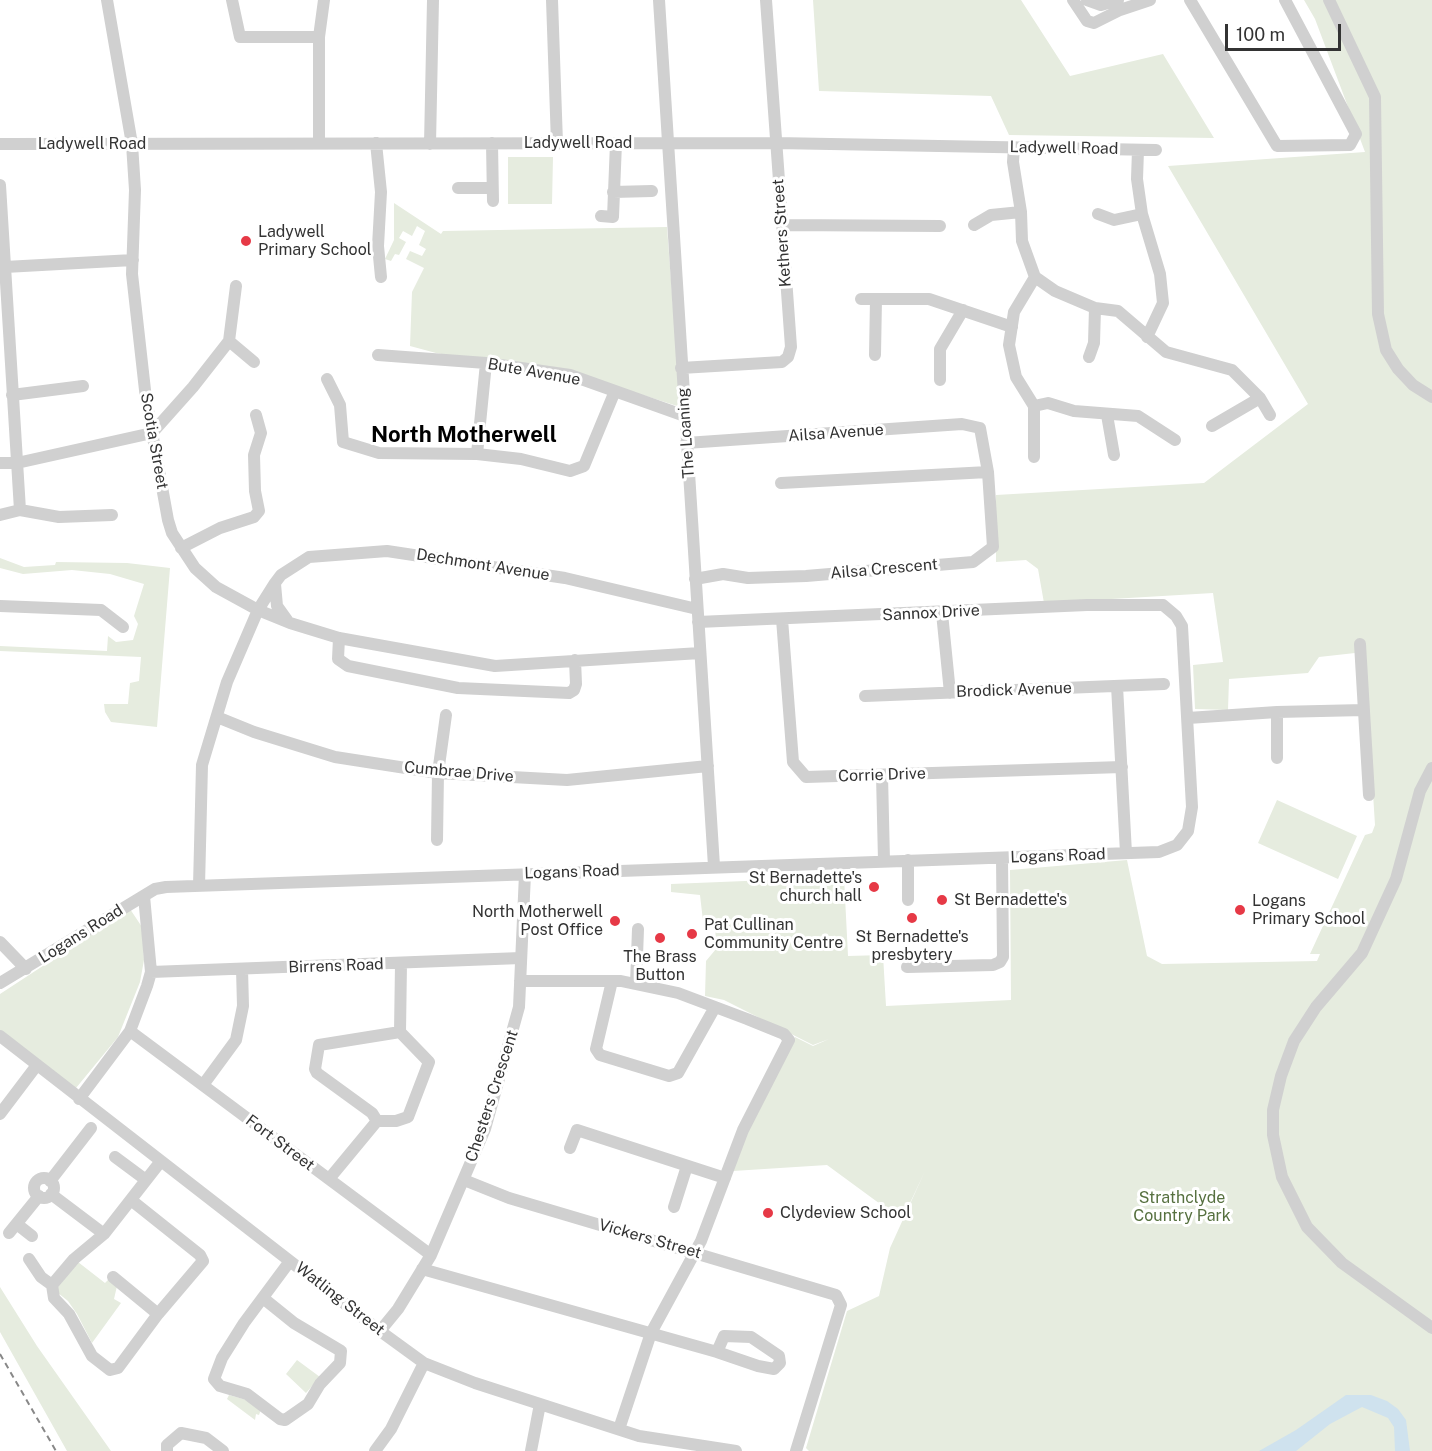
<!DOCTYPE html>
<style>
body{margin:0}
#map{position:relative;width:1432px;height:1451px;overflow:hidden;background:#fff;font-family:"Public Sans",sans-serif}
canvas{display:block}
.scale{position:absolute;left:1225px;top:24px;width:116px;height:27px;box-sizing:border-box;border:3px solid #333;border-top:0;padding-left:8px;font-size:18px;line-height:21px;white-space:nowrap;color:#333;-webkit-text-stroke:4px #fff;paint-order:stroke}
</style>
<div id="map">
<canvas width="1432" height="1451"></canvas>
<div class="scale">100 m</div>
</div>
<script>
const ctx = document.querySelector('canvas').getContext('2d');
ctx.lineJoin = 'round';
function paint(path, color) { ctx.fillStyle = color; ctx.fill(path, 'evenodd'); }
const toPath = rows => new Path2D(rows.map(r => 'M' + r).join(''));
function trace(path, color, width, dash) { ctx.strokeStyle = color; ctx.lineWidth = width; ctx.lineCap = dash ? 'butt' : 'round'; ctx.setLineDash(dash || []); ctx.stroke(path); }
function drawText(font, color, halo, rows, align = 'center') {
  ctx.font = font + ' "Public Sans",sans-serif'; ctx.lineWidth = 6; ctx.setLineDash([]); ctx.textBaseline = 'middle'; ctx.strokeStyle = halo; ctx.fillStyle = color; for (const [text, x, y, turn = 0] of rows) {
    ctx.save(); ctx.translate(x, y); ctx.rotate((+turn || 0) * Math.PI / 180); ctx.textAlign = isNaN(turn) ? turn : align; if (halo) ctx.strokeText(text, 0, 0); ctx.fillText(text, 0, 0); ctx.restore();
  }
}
paint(toPath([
 [813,0,1021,0,1070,76,1163,54,1214,138,1009,135,991,96,819,91],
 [1304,0,1432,0,1432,1451,809,1451,806,1448,847,1311,879,1296,890,1248,925,1171,902,1220,827,1165,733,1171,746,1130,795,1037,813,1046,829,1039,813,1045,724,1000,705,996,706,961,716,949,715,922,703,921,700,895,671,892,671,884,844,877,848,956,883,955,886,1006,1011,1000,1010,870,1127,860,1147,956,1162,964,1317,961,1320,954,1310,954,1365,835,1372,833,1375,825,1364,652,1319,657,1308,673,1229,679,1228,710,1195,709,1193,665,1223,662,1213,593,1044,603,1038,569,1026,560,996,562,996,495,1204,483,1308,404,1168,166,1365,152,1315,19],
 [508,157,553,157,552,204,508,204],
 [394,203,441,234,443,231,667,227,680,400,677,406,603,382,436,353,410,346,412,292,424,268,406,259,410,251,422,256,426,249,419,245,425,231,417,226,412,236,403,231,399,238,406,242,399,255,395,254,391,261,385,259,394,240],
 [0,558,24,567,55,565,56,562,127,563,170,568,157,727,111,722,105,712,104,704,128,704,130,683,139,681,141,657,0,651,0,646,107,651,108,636,116,642,133,640,138,624,134,616,144,584,110,574,72,570,23,574,0,568],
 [1277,800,1357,836,1338,879,1258,843],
 [130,909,142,927,144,960,140,982,118,1037,76,1088,0,1031,0,994],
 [78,1262,105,1283,109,1279,117,1286,114,1299,121,1303,92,1343,77,1314,68,1301,58,1293,57,1288],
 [0,1287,37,1346,111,1451,67,1451,0,1332],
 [297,1360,320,1377,306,1393,286,1374],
 [229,1395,247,1400,261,1409,259,1415,256,1414,255,1420,227,1399]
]), '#e6ecdf');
paint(toPath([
 [1346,1395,1371,1395,1387,1401,1398,1409,1406,1420,1410,1451,1395,1451,1394,1427,1388,1418,1362,1407,1330,1424,1296,1451,1259,1451,1296,1430]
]), '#cfe2ee');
trace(toPath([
 [107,0,132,144,135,190,132,274,146,399,168,520,172,533,195,568,216,587,258,610,290,623,339,638,495,666,700,653],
 [232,0,240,37,319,37],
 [552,0,557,143],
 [659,0,714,866],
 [1073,0,1087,21,1094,23,1120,10,1150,0],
 [1087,0,1101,5,1118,0],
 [1190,0,1277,146,1350,145,1356,134,1285,0],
 [1329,0,1375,97,1378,314,1386,350,1398,369,1413,385,1432,397],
 [319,143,319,37,324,0],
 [376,143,381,192,378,246,381,277],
 [492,143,493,201],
 [0,144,776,143,1156,150],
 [430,144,433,0],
 [1014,147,1013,162,1021,212,1022,241,1035,277,1055,291,1095,308,1118,311,1166,352,1232,370,1260,398,1270,415],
 [1138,150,1137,179,1142,214,1160,274,1163,303,1147,337],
 [0,185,20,510,59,517,112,515],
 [458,188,492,188],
 [613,192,652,191],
 [1098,214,1114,220,1142,214],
 [601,216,613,217,616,143],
 [782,225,940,226],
 [974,225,991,215,1021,212],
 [5,267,133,260],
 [861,299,929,299,1012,327],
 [229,341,254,362],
 [378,355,486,363,570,375,685,416],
 [875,355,876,299],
 [1089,357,1094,343,1095,308],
 [681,368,782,362,788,357,791,347,766,0],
 [327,379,340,405,343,442,379,453,477,454,521,459,570,471,584,466,615,391],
 [940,380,940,349,963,310],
 [12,395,83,386],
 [1034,406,1048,403,1074,411,1138,416,1175,440],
 [1107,415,1114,455],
 [1212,426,1260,398],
 [686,443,962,424,980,428,988,472,993,547,973,562,806,576,748,578,723,574,695,579],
 [477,454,486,363],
 [1034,457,1034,406,1016,377,1009,345,1014,312,1035,277],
 [0,463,17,463,152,433,193,387,229,341,236,286],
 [781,483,988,472],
 [0,515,20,510],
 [181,548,220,528,254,517,259,511,255,491,254,455,261,433,256,415],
 [275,584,277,606,287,620],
 [0,606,101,610,123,627],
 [942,613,950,693],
 [782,619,793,762,806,777,1122,767],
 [339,638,338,659,348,666,458,688,569,693,574,690,576,684,575,660],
 [1360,644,1369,795],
 [1117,686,1126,853],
 [865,696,1164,684],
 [1277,712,1277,758],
 [217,717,254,732,335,757,438,773,567,780,708,766],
 [1188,718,1277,712,1364,710],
 [1432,768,1420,791,1396,879,1362,953,1316,1007,1294,1041,1281,1076,1273,1110,1273,1135,1282,1177,1307,1227,1342,1263,1432,1328],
 [882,775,884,861],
 [437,840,438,773,446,715],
 [199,886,202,765,227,682,258,610,275,583,281,575,309,557,387,551,565,578,697,609],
 [908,900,908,860],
 [0,942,26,969],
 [907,967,993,965,1000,962,1003,957,1002,858],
 [151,972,521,958],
 [520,981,621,981,678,993,747,1019,784,1034,789,1040,743,1130,701,1241,651,1333,619,1429],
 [612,981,596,1049,600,1055,669,1076,678,1073,715,1007],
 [0,983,155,889,166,887,1159,852,1177,845,1188,831,1192,807,1182,626,1176,616,1163,605,1087,605,698,622],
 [636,984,638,929],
 [130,1031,431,1255],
 [0,1036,380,1331,424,1363,475,1383,639,1436,736,1451],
 [203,1085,236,1040,243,1006,242,969],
 [79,1099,130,1031,147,986,151,972,144,896],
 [0,1114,37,1065],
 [377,1121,372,1113,317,1073,315,1069,319,1045,400,1032],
 [570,1148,577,1130,725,1178],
 [115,1157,146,1180],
 '34 1188a10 10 0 1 1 20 0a10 10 0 1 1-20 0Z',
 [329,1179,377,1121,396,1121,408,1117,429,1062,400,1032,401,964],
 [464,1180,509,1198,836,1295,841,1305,796,1451],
 [50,1181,91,1128],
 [51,1194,104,1234],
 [131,1200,200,1255,203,1261,158,1314,118,1368,110,1370,92,1356,69,1314,54,1298,52,1285,74,1259,104,1234,161,1161],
 [674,1207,687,1166],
 [18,1225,32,1236],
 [9,1233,39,1196],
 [29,1259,41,1277,52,1285],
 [422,1269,710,1350,717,1352,758,1366,774,1369,780,1363,779,1356,751,1337,724,1336,717,1352],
 [113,1277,158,1314],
 [263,1298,294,1323,341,1351,340,1363,320,1384,308,1404,285,1420,280,1419,247,1394,220,1386,214,1379,222,1358,244,1323,290,1261],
 [380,1331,398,1309,431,1255,485,1129,519,1007,525,874],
 [167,1451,167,1445,181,1433,206,1438,223,1451],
 [375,1451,391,1429,424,1363],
 [531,1451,540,1404]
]), '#d0d0d0', 12);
trace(toPath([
 [0,1354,56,1451]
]), '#888', 2, [6, 4.5]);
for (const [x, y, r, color] of [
 [246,241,6,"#e63946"],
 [874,887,6,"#e63946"],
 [942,900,6,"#e63946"],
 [1240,910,6,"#e63946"],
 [912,918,6,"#e63946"],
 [615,921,6,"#e63946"],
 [692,934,6,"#e63946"],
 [660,938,6,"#e63946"],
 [768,1213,6,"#e63946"]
]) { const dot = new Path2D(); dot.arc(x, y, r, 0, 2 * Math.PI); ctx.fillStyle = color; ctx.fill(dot); trace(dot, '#fff', 2); }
drawText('16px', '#333', '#fff', [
 ["Ladywell Road",578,143],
 ["Ladywell Road",92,144],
 ["Ladywell Road",1064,148,1],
 ["Kethers Street",782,233,-94],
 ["Bute Avenue",534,372,10],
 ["The Loaning",686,433,-94],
 ["Ailsa Avenue",836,433,-4],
 ["Scotia Street",154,441,80],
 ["Dechmont Avenue",483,565,9],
 ["Ailsa Crescent",884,569,-5],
 ["Sannox Drive",931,613,-3],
 ["Brodick Avenue",1014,690,-2],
 ["Cumbrae Drive",459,772,5],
 ["Corrie Drive",882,775,-2],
 ["Logans Road",1058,856,-2],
 ["Logans Road",572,872,-2],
 ["Logans Road",81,934,-32],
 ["Birrens Road",336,966,-2],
 ["Chesters Crescent",492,1096,-72],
 ["Fort Street",280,1143,37],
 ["Vickers Street",650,1239,16],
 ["Watling Street",340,1299,38]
]);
drawText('16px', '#333', '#fff', [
 ["Ladywell",258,232],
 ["Primary School",258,250],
 ["St Bernadette's",862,878,"right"],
 ["church hall",862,896,"right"],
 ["St Bernadette's",954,900],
 ["Logans",1252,901],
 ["Primary School",1252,919],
 ["North Motherwell",603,912,"right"],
 ["Post Office",603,930,"right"],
 ["Pat Cullinan",704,925],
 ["Community Centre",704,943],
 ["St Bernadette's",912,937,"center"],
 ["presbytery",912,955,"center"],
 ["The Brass",660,957,"center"],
 ["Button",660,975,"center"],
 ["Clydeview School",780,1213]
], 'left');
drawText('16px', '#56703f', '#fff', [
 ["Strathclyde",1182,1198],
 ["Country Park",1182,1216]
]);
drawText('bold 22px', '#000', '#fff', [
 ["North Motherwell",464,435]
]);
</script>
